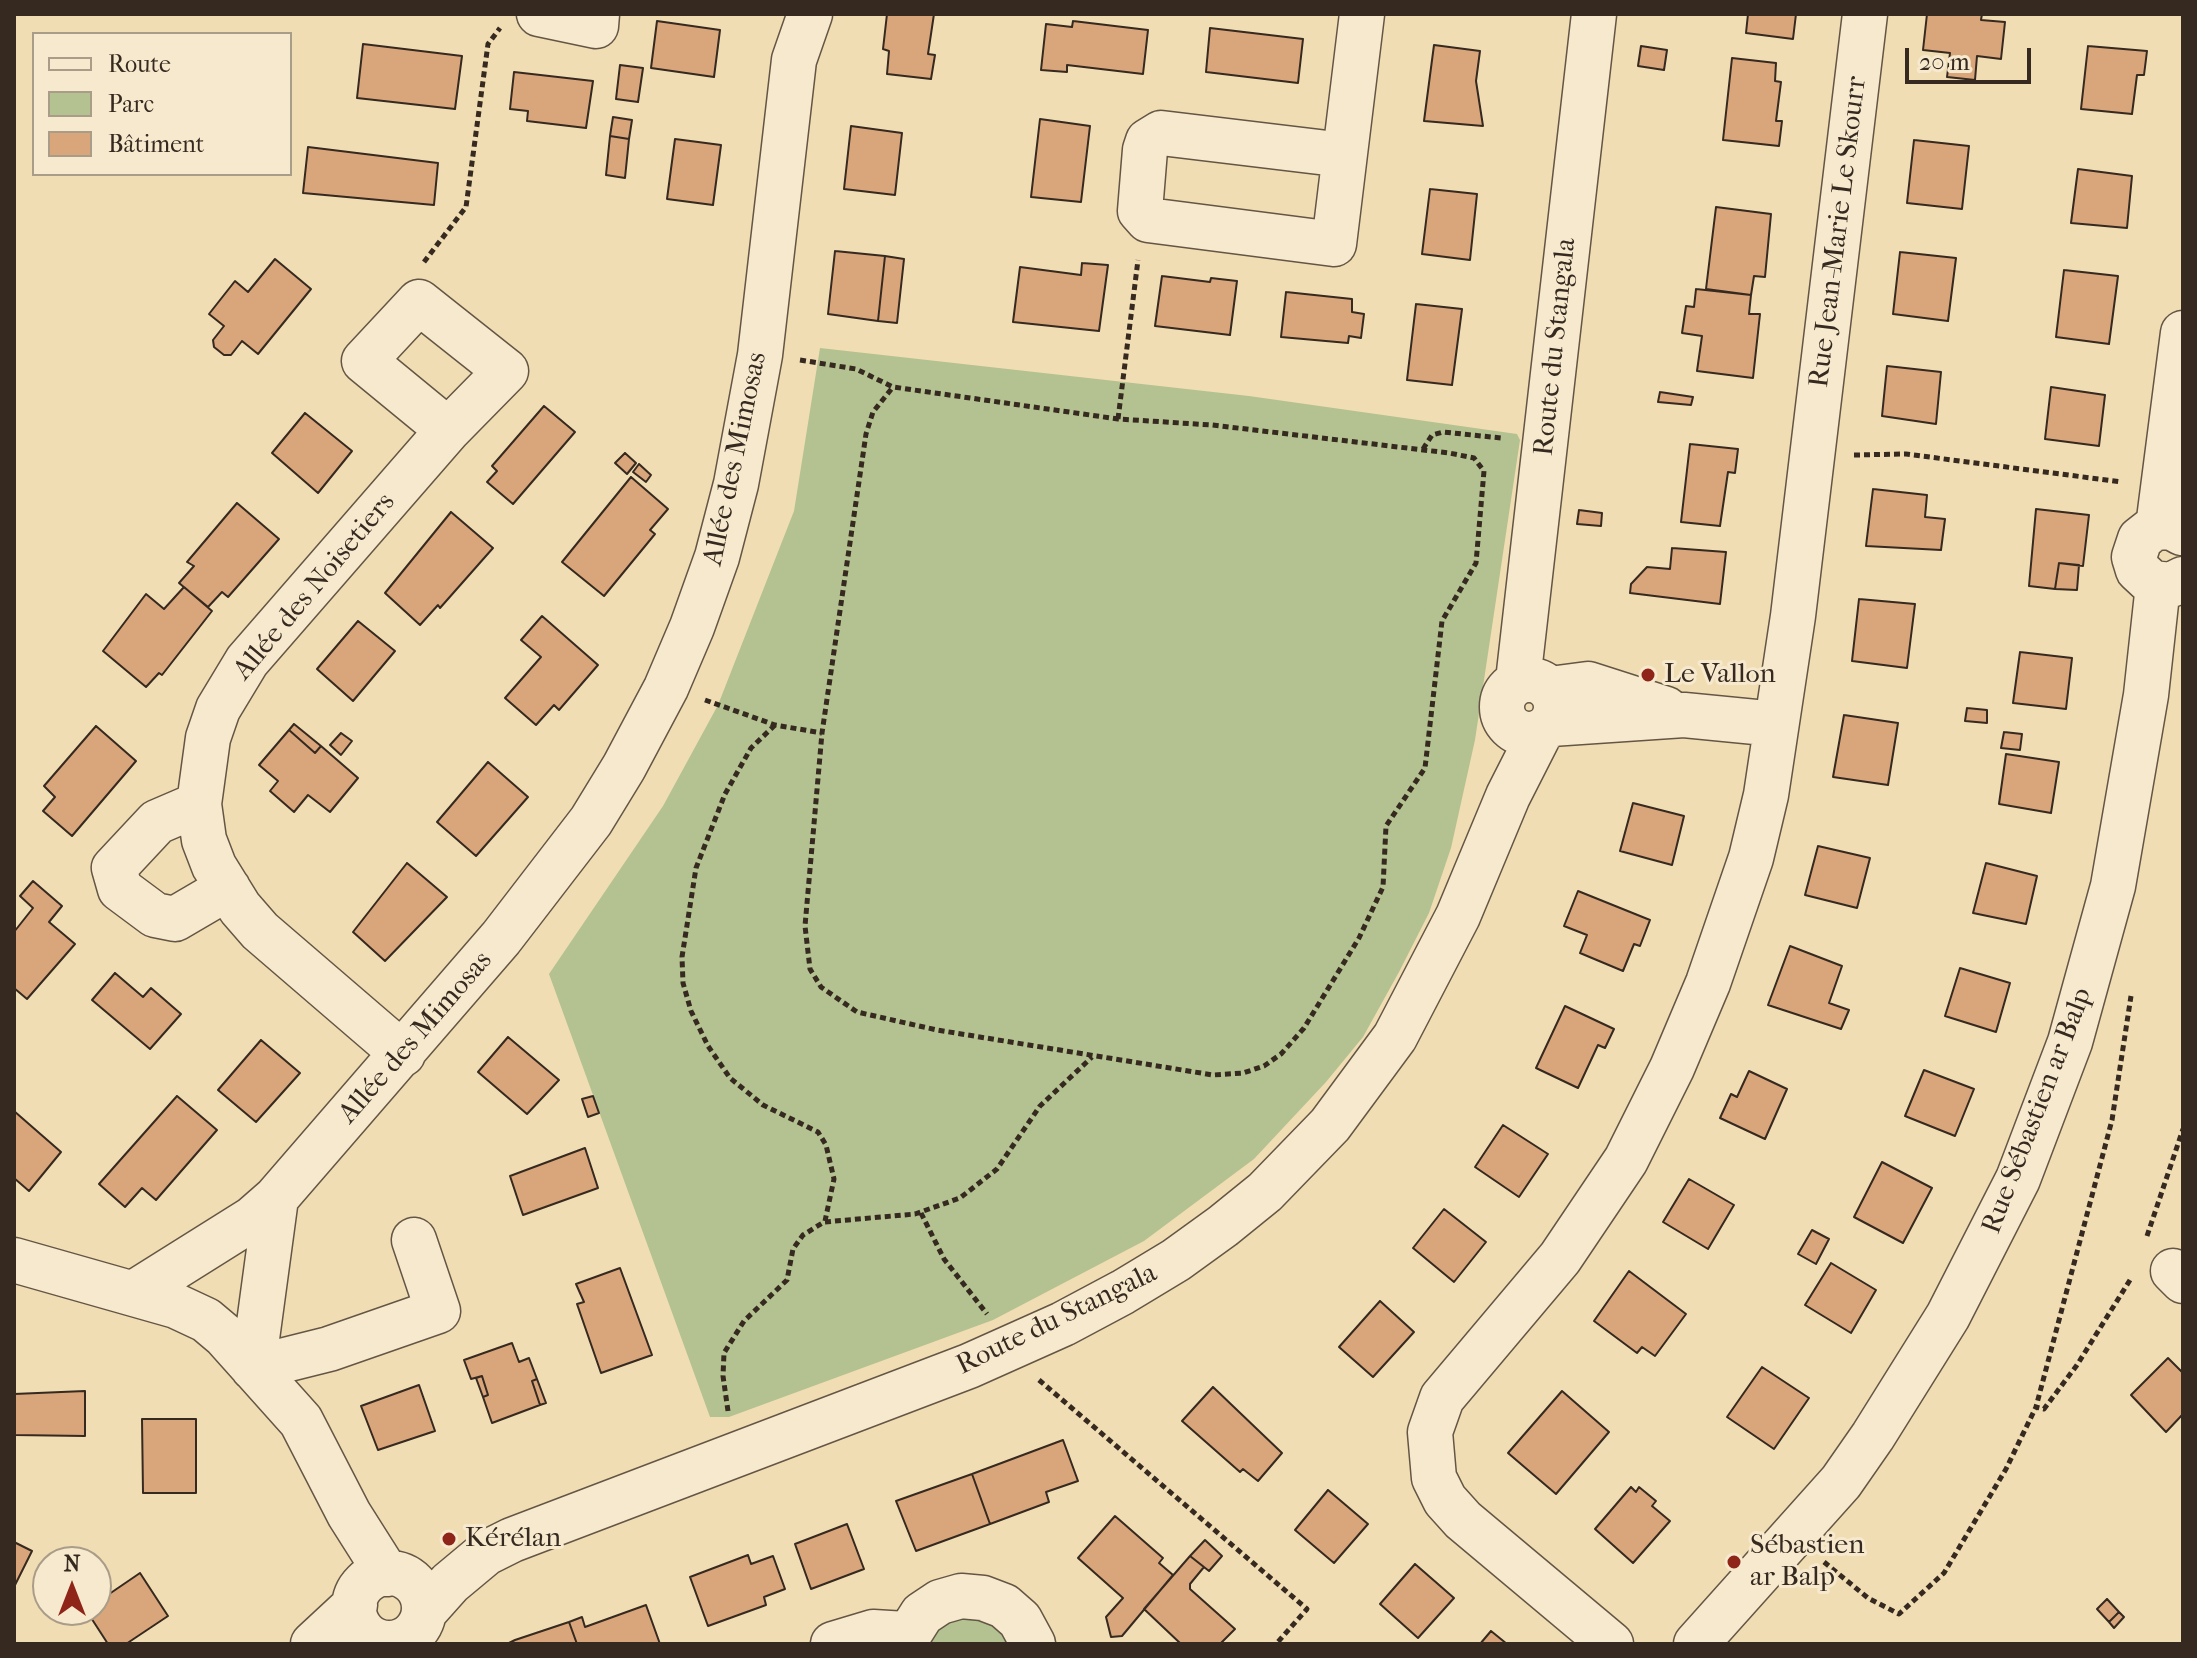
<!DOCTYPE html>
<meta charset="utf-8">
<style>
body{margin:0}
#map{position:relative;width:2197px;height:1658px;overflow:hidden;background:#f1ddb3;font-family:"IM FELL French Canon",serif}
canvas{display:block}
.frame{position:absolute;inset:0;border:16px solid #352920;pointer-events:none}
.legend{position:absolute;left:32px;top:32px;width:260px;height:144px;box-sizing:border-box;background:#f6e9ce;border:2px solid #a99c88;margin:0;padding:10px 14px;list-style:none;font-size:24px;color:#352920}
.legend li{display:flex;align-items:center;gap:16px;height:40px}
.legend b{width:40px;border:2px solid #a99c88}
.north{position:absolute;left:32px;top:1546px;width:80px;height:80px;box-sizing:border-box;background:#f6e9ce;border:2px solid #a99c88;border-radius:50%;rotate:0deg;font-size:22px;font-weight:700;line-height:32px;text-align:center;color:#352920}
.north::after{content:'';display:block;margin:auto;width:28px;height:36px;background:#8f2418;clip-path:polygon(50% 0,100% 100%,50% 72%,0 100%)}
.scale{position:absolute;left:1905px;top:48px;width:126px;height:36px;box-sizing:border-box;border:4px solid #352920;border-top:0;padding-left:10px;font-size:24px;line-height:28px;white-space:nowrap;color:#352920;-webkit-text-stroke:6px #f6e9ce;paint-order:stroke}
</style>
<div id="map">
<canvas width="2197" height="1658"></canvas>
<div class="frame"></div>
<ul class="legend">
<li><b style="height:10px;background:#f6e9ce"></b>Route</li>
<li><b style="height:22px;background:#b4c291"></b>Parc</li>
<li><b style="height:22px;background:#d9a57a"></b>Bâtiment</li>
</ul>
<div class="north">N</div>
<div class="scale">20 m</div>
</div>
<script>
const ctx = document.querySelector('canvas').getContext('2d');
ctx.lineJoin = 'round';
function paint(path, color) { ctx.fillStyle = color; ctx.fill(path, 'evenodd'); }
const toPath = rows => new Path2D(rows.map(r => 'M' + r).join(''));
function trace(path, color, width, dash) { ctx.strokeStyle = color; ctx.lineWidth = width; ctx.lineCap = dash ? 'butt' : 'round'; ctx.setLineDash(dash || []); ctx.stroke(path); }
function drawText(font, color, halo, rows, align = 'center') {
  ctx.font = font + ' "IM FELL French Canon",serif'; ctx.lineWidth = 6; ctx.setLineDash([]); ctx.textBaseline = 'middle'; ctx.strokeStyle = halo; ctx.fillStyle = color; for (const [text, x, y, turn = 0] of rows) {
    ctx.save(); ctx.translate(x, y); ctx.rotate((+turn || 0) * Math.PI / 180); ctx.textAlign = isNaN(turn) ? turn : align; if (halo) ctx.strokeText(text, 0, 0); ctx.fillText(text, 0, 0); ctx.restore();
  }
}
paint(toPath([
 [820,348,1249,396,1517,434,1520,440,1475,740,1451,848,1429,913,1399,972,1363,1037,1326,1082,1254,1159,1144,1241,993,1320,729,1417,710,1417,549,974,663,806,718,705,794,511],
 [984,1614,1016,1644,920,1644,946,1617]
]), '#b4c291');
const building = toPath([
 [887,14,934,14,928,54,935,55,931,79,887,74,889,51,883,49,887,14],
 [1748,14,1796,14,1793,39,1746,33,1748,14],
 [1927,14,1982,14,1981,20,2005,22,2001,59,1977,56,1975,80,1947,77,1950,53,1923,50,1927,14],
 [657,21,720,30,714,77,651,68,657,21],
 [1073,21,1148,30,1143,74,1067,65,1067,72,1041,70,1046,24,1072,27,1073,21],
 [1210,28,1303,39,1298,83,1206,72,1210,28],
 [363,44,462,56,455,109,357,98,363,44],
 [1434,45,1480,51,1476,81,1483,126,1424,121,1434,45],
 [1641,46,1667,50,1664,70,1638,66,1641,46],
 [2088,46,2147,51,2144,75,2137,75,2132,114,2081,109,2088,46],
 [1732,58,1776,63,1775,81,1781,82,1776,121,1782,121,1779,146,1723,140,1732,58],
 [620,65,643,68,638,102,616,99,620,65],
 [514,72,593,81,586,128,527,121,528,111,510,109,514,72],
 [613,117,632,120,629,139,610,136,613,117],
 [1040,119,1090,126,1081,202,1031,197,1040,119],
 [851,126,902,133,895,195,844,189,851,126],
 [610,136,629,139,625,178,606,175,610,136],
 [675,139,721,145,713,205,667,199,675,139],
 [1914,140,1969,146,1962,209,1907,203,1914,140],
 [308,147,438,163,434,205,303,193,308,147],
 [2078,169,2132,176,2127,228,2071,223,2078,169],
 [1430,189,1477,194,1470,260,1422,254,1430,189],
 [1716,207,1771,214,1765,277,1754,276,1751,295,1706,289,1716,207],
 [835,251,885,256,878,321,828,314,835,251],
 [1900,252,1956,258,1948,321,1893,314,1900,252],
 [885,256,904,259,897,323,878,321,885,256],
 [275,259,311,289,258,354,242,341,231,355,224,355,214,347,213,340,224,326,209,314,235,281,248,292,275,259],
 [1082,263,1108,265,1099,331,1013,322,1020,267,1081,275,1082,263],
 [2064,270,2118,276,2109,344,2056,337,2064,270],
 [1162,276,1210,282,1211,278,1237,281,1230,335,1155,326,1162,276],
 [1696,289,1751,295,1749,314,1760,314,1753,378,1697,371,1702,336,1682,333,1686,306,1694,307,1696,289],
 [1286,292,1352,299,1352,312,1364,314,1361,338,1349,336,1348,343,1281,337,1286,292],
 [1416,304,1462,309,1452,385,1407,380,1416,304],
 [1887,366,1941,372,1936,424,1882,416,1887,366],
 [2051,387,2105,395,2099,446,2045,439,2051,387],
 [1660,392,1693,397,1691,405,1658,402,1660,392],
 [544,406,575,432,513,504,487,482,497,471,492,466,544,406],
 [305,413,352,451,318,493,272,453,305,413],
 [1690,444,1738,449,1735,473,1728,472,1720,526,1681,522,1690,444],
 [625,453,636,463,627,474,615,463,625,453],
 [639,464,651,475,646,482,633,472,639,464],
 [631,477,668,509,650,530,655,534,604,596,562,562,631,477],
 [1873,489,1927,495,1925,517,1945,519,1941,550,1866,546,1873,489],
 [237,503,279,539,228,597,222,592,208,607,179,583,194,566,187,562,237,503],
 [2036,509,2089,515,2083,566,2059,563,2055,589,2029,586,2036,509],
 [1579,510,1602,513,1601,526,1577,524,1579,510],
 [451,512,493,548,440,608,438,605,420,625,385,593,451,512],
 [1672,548,1726,552,1720,604,1630,593,1631,584,1647,567,1670,569,1672,548],
 [2059,563,2079,565,2077,590,2055,589,2059,563],
 [184,587,212,611,162,675,159,673,146,687,103,651,146,594,164,609,184,587],
 [1859,599,1915,604,1907,668,1852,661,1859,599],
 [542,616,598,665,559,710,554,705,536,725,505,698,541,657,521,640,542,616],
 [358,621,395,651,353,701,317,669,358,621],
 [2020,652,2072,658,2066,709,2013,703,2020,652],
 [1967,708,1987,710,1987,723,1965,721,1967,708],
 [1844,715,1898,723,1888,785,1833,777,1844,715],
 [294,724,321,746,315,753,289,730,294,724],
 [96,726,136,761,72,836,43,811,55,797,44,786,96,726],
 [289,730,315,753,321,746,358,778,330,812,308,795,294,812,270,791,278,781,259,765,289,730],
 [2004,732,2022,734,2020,750,2001,748,2004,732],
 [341,733,352,741,341,755,330,745,341,733],
 [2006,754,2059,762,2051,813,1999,804,2006,754],
 [488,762,528,797,476,856,437,822,488,762],
 [1633,803,1684,816,1672,865,1620,851,1633,803],
 [1818,846,1870,858,1857,908,1805,895,1818,846],
 [407,863,447,897,385,961,353,932,407,863],
 [1986,863,2037,876,2026,924,1973,913,1986,863],
 [33,881,62,906,49,922,75,944,27,999,14,988,14,932,33,908,20,896,33,881],
 [1578,891,1650,920,1640,946,1634,944,1623,971,1580,953,1587,935,1564,926,1578,891],
 [1790,946,1842,966,1829,1003,1849,1010,1841,1029,1768,1005,1790,946],
 [1960,968,2010,983,1996,1032,1945,1016,1960,968],
 [115,973,143,997,151,988,181,1014,150,1049,92,1000,115,973],
 [1565,1006,1614,1029,1605,1048,1598,1045,1578,1088,1536,1068,1565,1006],
 [508,1037,559,1080,527,1114,478,1072,508,1037],
 [261,1040,300,1073,256,1122,218,1090,261,1040],
 [1924,1070,1974,1089,1955,1136,1905,1116,1924,1070],
 [1749,1071,1787,1089,1765,1139,1720,1118,1731,1094,1737,1097,1749,1071],
 [177,1096,217,1130,156,1200,142,1188,125,1207,99,1184,177,1096],
 [593,1096,599,1113,588,1117,582,1099,593,1096],
 [14,1111,61,1152,29,1191,14,1178,14,1111],
 [1503,1125,1548,1154,1519,1197,1475,1167,1503,1125],
 [585,1148,598,1188,523,1215,510,1176,585,1148],
 [1882,1162,1932,1188,1903,1243,1854,1217,1882,1162],
 [1689,1179,1734,1205,1708,1249,1663,1222,1689,1179],
 [1444,1209,1486,1242,1454,1282,1413,1248,1444,1209],
 [1812,1230,1829,1239,1816,1264,1798,1254,1812,1230],
 [1831,1263,1876,1290,1851,1333,1805,1305,1831,1263],
 [620,1268,652,1355,601,1373,577,1304,584,1302,576,1284,620,1268],
 [1629,1271,1686,1314,1655,1356,1642,1347,1637,1353,1594,1321,1629,1271],
 [1380,1301,1414,1332,1373,1377,1339,1347,1380,1301],
 [512,1343,519,1362,529,1358,537,1379,532,1381,540,1405,492,1423,483,1397,488,1395,482,1376,471,1379,464,1360,512,1343],
 [2168,1358,2183,1373,2183,1414,2166,1432,2131,1395,2168,1358],
 [1762,1367,1809,1398,1774,1449,1727,1417,1762,1367],
 [482,1376,488,1395,483,1397,476,1378,482,1376],
 [537,1379,546,1403,540,1405,532,1381,537,1379],
 [419,1385,435,1431,378,1450,361,1406,419,1385],
 [1213,1387,1282,1453,1258,1481,1243,1469,1240,1472,1182,1421,1213,1387],
 [85,1391,85,1436,14,1435,14,1394,85,1391],
 [1562,1391,1609,1432,1556,1494,1508,1453,1562,1391],
 [142,1419,196,1419,196,1493,143,1493,142,1419],
 [1063,1440,1078,1481,1046,1492,1049,1502,990,1524,972,1474,1063,1440],
 [972,1474,990,1524,916,1551,896,1501,972,1474],
 [1631,1487,1636,1492,1639,1487,1656,1501,1652,1506,1670,1521,1633,1563,1595,1529,1631,1487],
 [1328,1490,1368,1524,1334,1563,1295,1530,1328,1490],
 [1115,1516,1163,1558,1159,1563,1173,1575,1122,1636,1111,1637,1106,1617,1123,1598,1078,1558,1115,1516],
 [847,1524,864,1569,811,1589,795,1544,847,1524],
 [1205,1540,1222,1556,1209,1571,1190,1556,1205,1540],
 [14,1542,32,1551,14,1587,14,1542],
 [748,1555,751,1564,773,1556,785,1589,764,1597,766,1605,708,1626,690,1577,748,1555],
 [1190,1556,1204,1567,1190,1584,1190,1589,1235,1629,1220,1644,1181,1644,1144,1609,1190,1556],
 [1415,1564,1454,1598,1418,1638,1380,1604,1415,1564],
 [140,1573,168,1616,126,1644,108,1644,86,1610,96,1610,96,1603,140,1573],
 [2107,1599,2119,1612,2109,1622,2097,1609,2107,1599],
 [646,1605,660,1644,577,1644,569,1622,582,1617,585,1627,646,1605],
 [2119,1612,2124,1617,2114,1628,2109,1622,2119,1612],
 [569,1622,577,1644,507,1644,515,1640,569,1622],
 [1491,1631,1507,1644,1480,1644,1491,1631]
]);
paint(building, '#d9a57a');
trace(building, '#352920', 2);
const minor = toPath([
 [539,14,596,26,597,14],
 [1344,155,1161,133,1148,141,1145,150,1140,211,1148,220,1334,244,1362,14],
 [2158,527,2183,333],
 [2182,533,2171,527,2154,528,2140,539,2134,557,2138,570,2152,583,2171,585,2183,579],
 '1502 707a27 27 0 1 1 54 0a27 27 0 1 1-54 0Z',
 [1518,681,1594,14],
 [1550,689,1588,684,1666,709],
 [1551,724,1684,715,1776,724],
 [199,804,157,822,114,868,120,889,155,915,175,919,228,888],
 [403,1054,260,931,240,908,214,866,204,840,199,804,208,738,218,709,247,661,448,430,506,371,419,302,364,361,448,430],
 [14,1260,176,1306,206,1320,225,1336,301,1421,349,1514,387,1574],
 [2173,1271,2183,1281],
 [134,1293,252,1219,276,1198,501,938,591,821,624,767,666,688,692,627,717,557,736,484,760,355,794,60,810,14],
 [253,1368,329,1349,438,1311,414,1240],
 [253,1368,276,1198],
 '354 1608a35 35 0 1 1 70 0a35 35 0 1 1-70 0Z',
 [425,1611,450,1583,486,1553,512,1540,969,1366,1063,1324,1123,1292,1176,1260,1223,1226,1265,1192,1330,1125,1395,1037,1458,916,1508,796,1540,733],
 [313,1644,355,1605],
 [833,1644,873,1632,906,1634],
 [903,1644,922,1614,940,1602,961,1596,983,1598,1004,1606,1020,1620,1033,1644],
 [1611,1644,1463,1520,1445,1500,1434,1478,1430,1432,1442,1398,1560,1258,1626,1160,1672,1068,1708,983,1751,858,1766,795,1793,616,1865,14],
 [1696,1644,1841,1482,1873,1436,1948,1316,2018,1179,2070,1042,2113,886,2146,695,2158,585]
]);
trace(minor, '#645645', 47);
trace(toPath([
 [424,262,466,207,488,44,500,28],
 [800,360,856,369,893,387,1118,419,1212,425,1449,453,1474,458,1484,471,1476,563,1442,621,1425,768,1386,826,1383,887,1359,938,1304,1028,1281,1054,1264,1066,1243,1073,1213,1075,937,1030,857,1012,821,987,810,969,805,926,822,733,866,434,873,412,893,387],
 [1118,419,1138,260],
 [1423,449,1432,435,1443,432,1501,438],
 [1854,455,1906,454,2122,482],
 [705,700,775,725,822,733],
 [775,725,751,748,725,794,696,868,682,957,683,983,691,1011,708,1046,730,1078,763,1105,818,1132,826,1145,834,1179,825,1221],
 [921,1213,944,1259,987,1314],
 [2147,1236,2183,1129],
 [2130,1280,2077,1365,2044,1409,2036,1407,2112,1120,2131,996],
 [1039,1380,1307,1609,1276,1644],
 [728,1411,723,1376,724,1353,744,1321,787,1280,793,1249,803,1235,824,1222,915,1214,960,1198,997,1169,1040,1106,1092,1057],
 [1824,1562,1868,1598,1899,1614,1944,1573,2006,1469,2036,1407]
]), '#352920', 5, [6, 4]);
trace(minor, '#f6e9ce', 44);
for (const [x, y, r, color] of [
 [1648,675,8,"#8f2418"],
 [449,1539,8,"#8f2418"],
 [1734,1562,8,"#8f2418"]
]) { const dot = new Path2D(); dot.arc(x, y, r, 0, 2 * Math.PI); ctx.fillStyle = color; ctx.fill(dot); trace(dot, '#f6e9ce', 3); }
drawText('28px', '#352920', '#f6e9ce', [
 ["Rue Jean-Marie Le Skourr",1839,232,-83],
 ["Route du Stangala",1556,347,-84],
 ["Allée des Mimosas",736,459,-78],
 ["Allée des Noisetiers",315,587,-50],
 ["Allée des Mimosas",416,1038,-49],
 ["Rue Sébastien ar Balp",2038,1111,-69],
 ["Route du Stangala",1057,1320,-26]
]);
drawText('28px', '#352920', '#f6e9ce', [
 ["Le Vallon",1664,675],
 ["Kérélan",465,1539],
 ["Sébastien",1750,1546],
 ["ar Balp",1750,1578]
], 'left');
</script>
